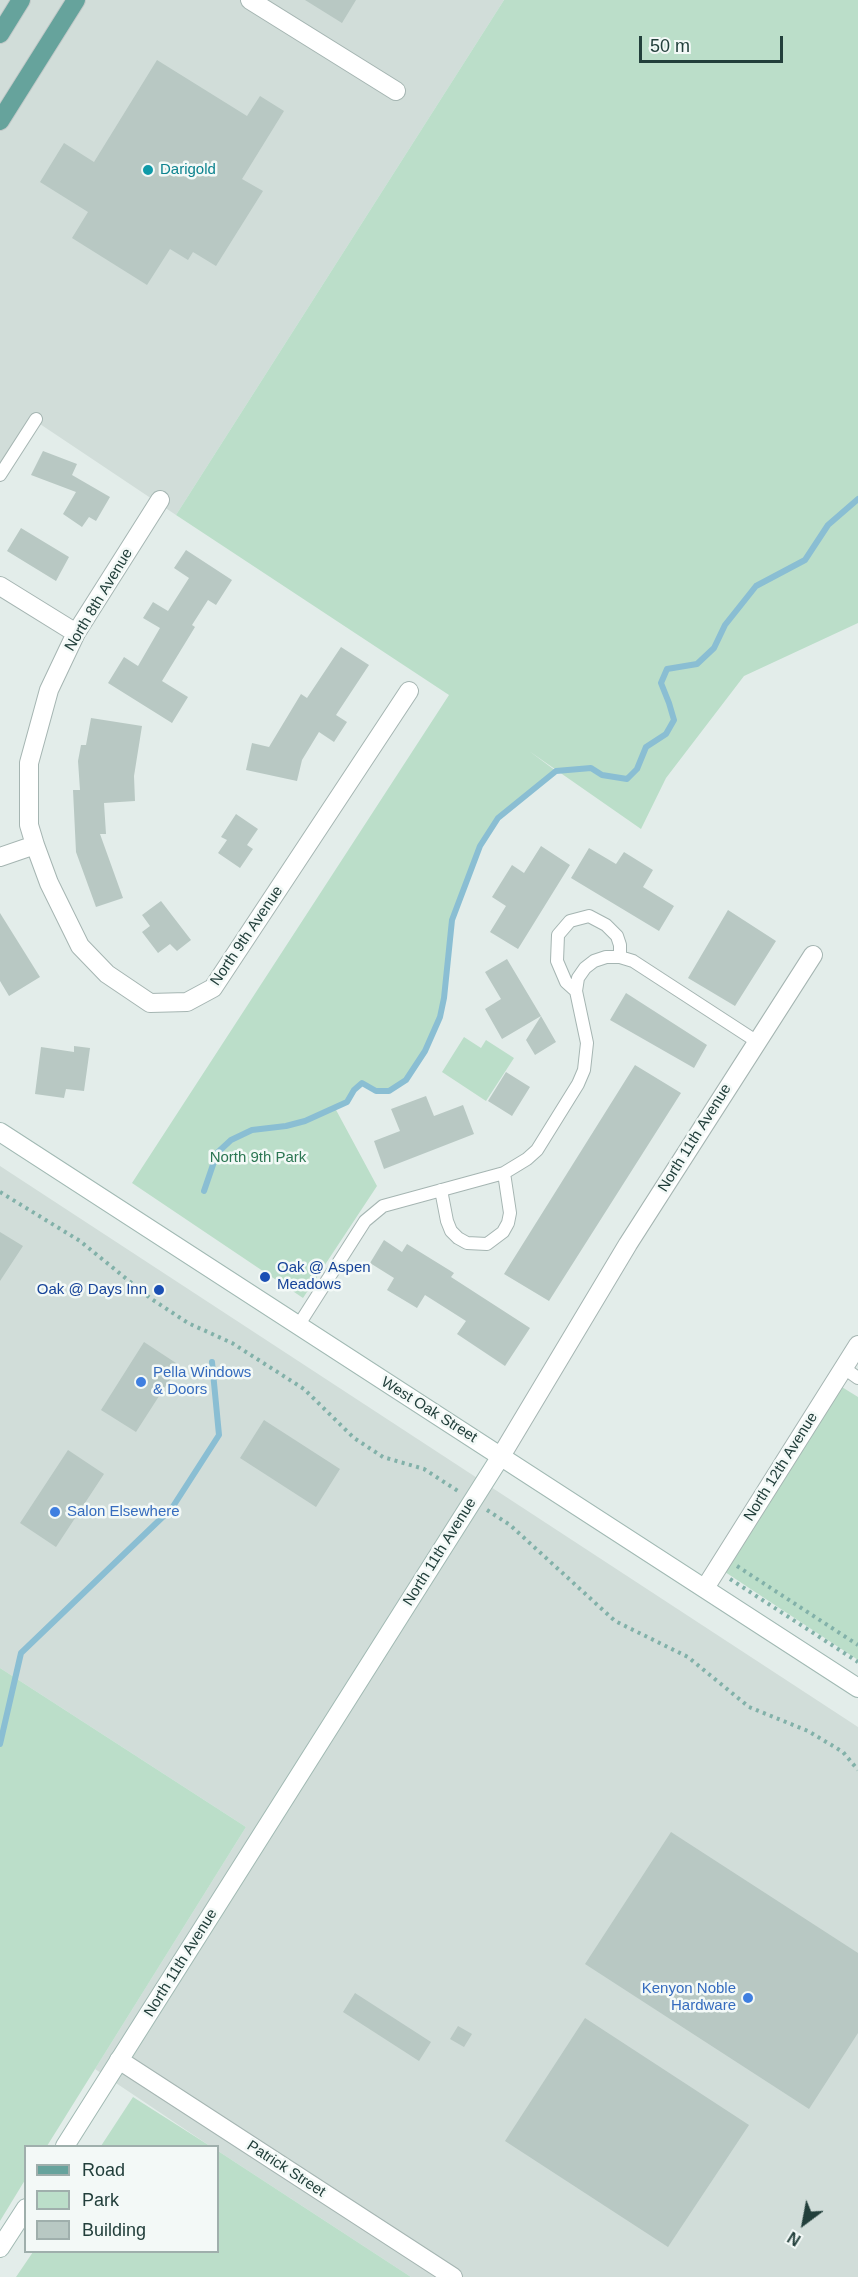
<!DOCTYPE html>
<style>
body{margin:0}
#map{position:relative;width:858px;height:2277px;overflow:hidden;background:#e3edea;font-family:Arial,sans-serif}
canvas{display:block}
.legend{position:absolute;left:24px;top:2145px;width:195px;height:108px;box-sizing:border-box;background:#f3f9f7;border:2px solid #9fafac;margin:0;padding:8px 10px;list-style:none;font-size:18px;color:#223f3b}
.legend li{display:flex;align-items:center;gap:12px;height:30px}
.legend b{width:30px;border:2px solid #9fafac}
.north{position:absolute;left:774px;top:2193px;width:60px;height:60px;-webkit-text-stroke:4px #f3f9f7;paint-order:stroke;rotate:212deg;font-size:16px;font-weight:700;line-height:24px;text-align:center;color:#223f3b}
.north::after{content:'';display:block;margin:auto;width:21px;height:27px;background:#223f3b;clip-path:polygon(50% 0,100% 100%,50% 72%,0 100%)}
.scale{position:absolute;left:639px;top:36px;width:144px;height:27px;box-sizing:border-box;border:3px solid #223f3b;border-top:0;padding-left:8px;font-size:18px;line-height:21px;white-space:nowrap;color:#223f3b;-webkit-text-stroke:4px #f3f9f7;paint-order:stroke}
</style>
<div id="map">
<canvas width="858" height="2277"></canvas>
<ul class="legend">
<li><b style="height:8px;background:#66a39c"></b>Road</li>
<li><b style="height:16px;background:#bbdec9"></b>Park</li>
<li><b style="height:16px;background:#b8c8c3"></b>Building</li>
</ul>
<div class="north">N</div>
<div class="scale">50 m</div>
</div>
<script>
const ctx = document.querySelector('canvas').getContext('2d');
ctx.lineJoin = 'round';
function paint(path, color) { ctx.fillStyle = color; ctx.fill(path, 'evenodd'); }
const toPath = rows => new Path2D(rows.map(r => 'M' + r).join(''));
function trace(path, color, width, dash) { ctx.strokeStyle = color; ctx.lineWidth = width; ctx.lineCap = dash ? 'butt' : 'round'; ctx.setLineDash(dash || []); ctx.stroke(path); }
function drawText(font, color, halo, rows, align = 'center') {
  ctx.font = font + ' Arial,sans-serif'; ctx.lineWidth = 5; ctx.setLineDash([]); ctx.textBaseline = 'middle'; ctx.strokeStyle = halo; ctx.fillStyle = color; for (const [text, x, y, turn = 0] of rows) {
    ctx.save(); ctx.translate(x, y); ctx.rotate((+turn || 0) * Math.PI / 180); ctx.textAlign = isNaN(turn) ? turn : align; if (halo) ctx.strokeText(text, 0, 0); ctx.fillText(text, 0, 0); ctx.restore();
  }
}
paint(toPath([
 [0,0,504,0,176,515,37,422,0,478],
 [0,1166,858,1727,858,2277,411,2277,218,2151,218,2146,210,2146,95,2069,246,1827,0,1668]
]), '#d1ddd9');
paint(toPath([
 [504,0,858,0,858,623,744,676,666,778,641,829,529,751,556,771,498,818,480,846,452,920,444,998,440,1017,425,1051,406,1080,389,1091,376,1091,362,1084,354,1090,347,1102,335,1108,377,1186,303,1298,132,1183,449,695,176,515],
 [464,1037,481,1048,486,1040,514,1058,486,1101,442,1072],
 [837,1384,858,1397,858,1660,722,1570],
 [0,1668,246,1827,47,2146,26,2146,25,2180,0,2221],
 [133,2097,210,2146,101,2146],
 [218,2151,411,2277,16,2277,33,2252,218,2252]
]), '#bbdec9');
trace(toPath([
 [204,1191,217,1153,231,1140,252,1130,286,1126,305,1121,347,1102,354,1090,362,1083,376,1091,389,1091,406,1080,425,1051,440,1017,444,998,452,920,480,846,498,818,556,771,591,768,602,775,627,779,637,769,646,747,666,734,674,720,669,703,661,683,667,669,697,664,714,648,725,625,756,586,805,560,828,525,858,499],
 [0,1744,21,1653,172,1508,219,1435,212,1362]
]), '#8abed3', 6);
paint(toPath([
 [305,0,356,0,342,23],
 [157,60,247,116,260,96,284,111,242,179,263,191,216,266,193,252,188,260,170,249,147,285,72,238,88,212,40,182,64,143,94,162],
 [43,451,77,464,72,475,110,497,96,521,89,517,82,527,63,514,76,492,31,475],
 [21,528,69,557,56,581,7,551],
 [186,550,232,580,216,605,208,600,192,625,195,627,162,681,188,697,172,723,108,683,124,657,138,666,160,628,143,618,153,602,168,611,189,578,174,568],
 [341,647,369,665,336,715,347,722,334,742,319,732,302,760,297,781,246,770,252,743,269,747,301,694,307,698],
 [91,718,142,726,134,776,135,801,104,803,106,834,100,834,123,898,96,907,76,852,73,790,80,790,78,761,81,745,86,745],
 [236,814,258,829,247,845,253,849,240,868,218,853,227,840,221,837],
 [541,846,570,865,518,949,490,932,506,906,492,897,512,865,524,873],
 [589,848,616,864,624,852,653,870,643,887,674,906,659,931,571,878],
 [161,901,191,940,177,951,170,944,158,953,142,932,150,926,142,915],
 [728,910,776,941,735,1006,688,978],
 [0,913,40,977,9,996,0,981],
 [507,959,541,1016,502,1039,485,1009,501,999,485,972],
 [626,993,707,1045,694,1068,610,1020],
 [541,1016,556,1042,535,1055,526,1040],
 [74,1046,90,1048,84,1091,66,1089,64,1098,35,1094,41,1047,74,1052],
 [635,1065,681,1093,549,1301,504,1274],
 [506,1072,530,1087,512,1116,488,1101],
 [426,1096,434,1116,463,1105,474,1134,384,1169,374,1141,400,1131,391,1109],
 [0,1232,23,1246,0,1281],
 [384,1240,402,1252,407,1244,454,1273,451,1277,530,1328,505,1366,457,1334,466,1321,425,1295,417,1308,387,1290,394,1278,370,1263],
 [144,1342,179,1365,136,1432,101,1410],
 [264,1420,340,1469,316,1507,240,1458],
 [68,1450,104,1474,56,1547,20,1523],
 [671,1832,858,1953,858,2033,809,2109,585,1964],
 [355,1993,431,2042,419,2061,343,2012],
 [585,2018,749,2125,668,2247,505,2141],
 [458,2026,472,2034,464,2047,450,2039]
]), '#b8c8c3');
const lane = toPath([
 [0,475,36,419],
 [576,991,566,982,557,961,558,935,570,921,589,916,606,925,617,936,620,945,620,957],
 [441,1190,447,1221,451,1231,458,1238,467,1243,487,1244,503,1232,508,1223,510,1213,504,1173],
 [298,1326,365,1221,383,1206,504,1173,527,1159,537,1150,578,1084,584,1070,587,1043,576,991,578,978,585,968,594,961,606,957,620,957,633,961,756,1041],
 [844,1368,858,1378]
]);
const street = toPath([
 [250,0,396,91],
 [160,500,76,633,49,690,29,763,29,825,35,845,49,883,80,946,107,974,150,1003,187,1002,213,988,409,691],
 [0,586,76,633],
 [0,857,35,845],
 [501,1456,628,1244,813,955],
 [705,1588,858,1345],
 [119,2060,453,2277]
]);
const secondary = toPath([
 [0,1132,858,1688],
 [65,2146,501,1456],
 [0,2248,26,2208]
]);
const primary = toPath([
 [0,34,21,0],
 [0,121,76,0]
]);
trace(lane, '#a5b5b2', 14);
trace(street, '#a5b5b2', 20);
trace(secondary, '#a1b9b3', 20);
trace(primary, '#c1c9c8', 20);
trace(toPath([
 [0,1192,80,1241,150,1298,188,1323,232,1343,304,1389,354,1438,383,1457,424,1469,458,1491],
 [487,1510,510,1525,615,1621,688,1657,749,1707,808,1731,843,1752,858,1770],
 [737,1566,858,1645],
 [730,1579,858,1662]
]), '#82b1a9', 4, [3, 4.5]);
trace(lane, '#fff', 12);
trace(street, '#fff', 18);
trace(secondary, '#fff', 18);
trace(primary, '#66a39c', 18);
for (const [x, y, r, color] of [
 [148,170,6,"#0f9aa8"],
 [265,1277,6,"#1a4fb4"],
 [159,1290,6,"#1a4fb4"],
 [141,1382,6,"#3f7fe0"],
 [55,1512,6,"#3f7fe0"],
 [748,1998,6,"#3f7fe0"]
]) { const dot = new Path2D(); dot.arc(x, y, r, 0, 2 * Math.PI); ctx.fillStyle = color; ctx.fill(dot); trace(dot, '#f3f9f7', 2); }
drawText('15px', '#0d838f', '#f3f9f7', [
 ["Darigold",160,170]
], 'left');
drawText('15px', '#223f3b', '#f3f9f7', [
 ["North 8th Avenue",99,600,-59],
 ["North 9th Avenue",247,936,-56],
 ["North 11th Avenue",695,1138,-58],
 ["West Oak Street",429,1410,32],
 ["North 12th Avenue",781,1467,-58],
 ["North 11th Avenue",440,1552,-58],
 ["North 11th Avenue",181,1963,-58],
 ["Patrick Street",286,2169,33]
]);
drawText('15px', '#2b7652', '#f3f9f7', [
 ["North 9th Park",258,1158]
]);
drawText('15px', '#164399', '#f3f9f7', [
 ["Oak @ Aspen",277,1268],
 ["Meadows",277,1285],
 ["Oak @ Days Inn",147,1290,"right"]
], 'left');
drawText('15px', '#366cbe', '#f3f9f7', [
 ["Pella Windows",153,1373],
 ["& Doors",153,1390],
 ["Salon Elsewhere",67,1512],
 ["Kenyon Noble",736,1989,"right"],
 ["Hardware",736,2006,"right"]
], 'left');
</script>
